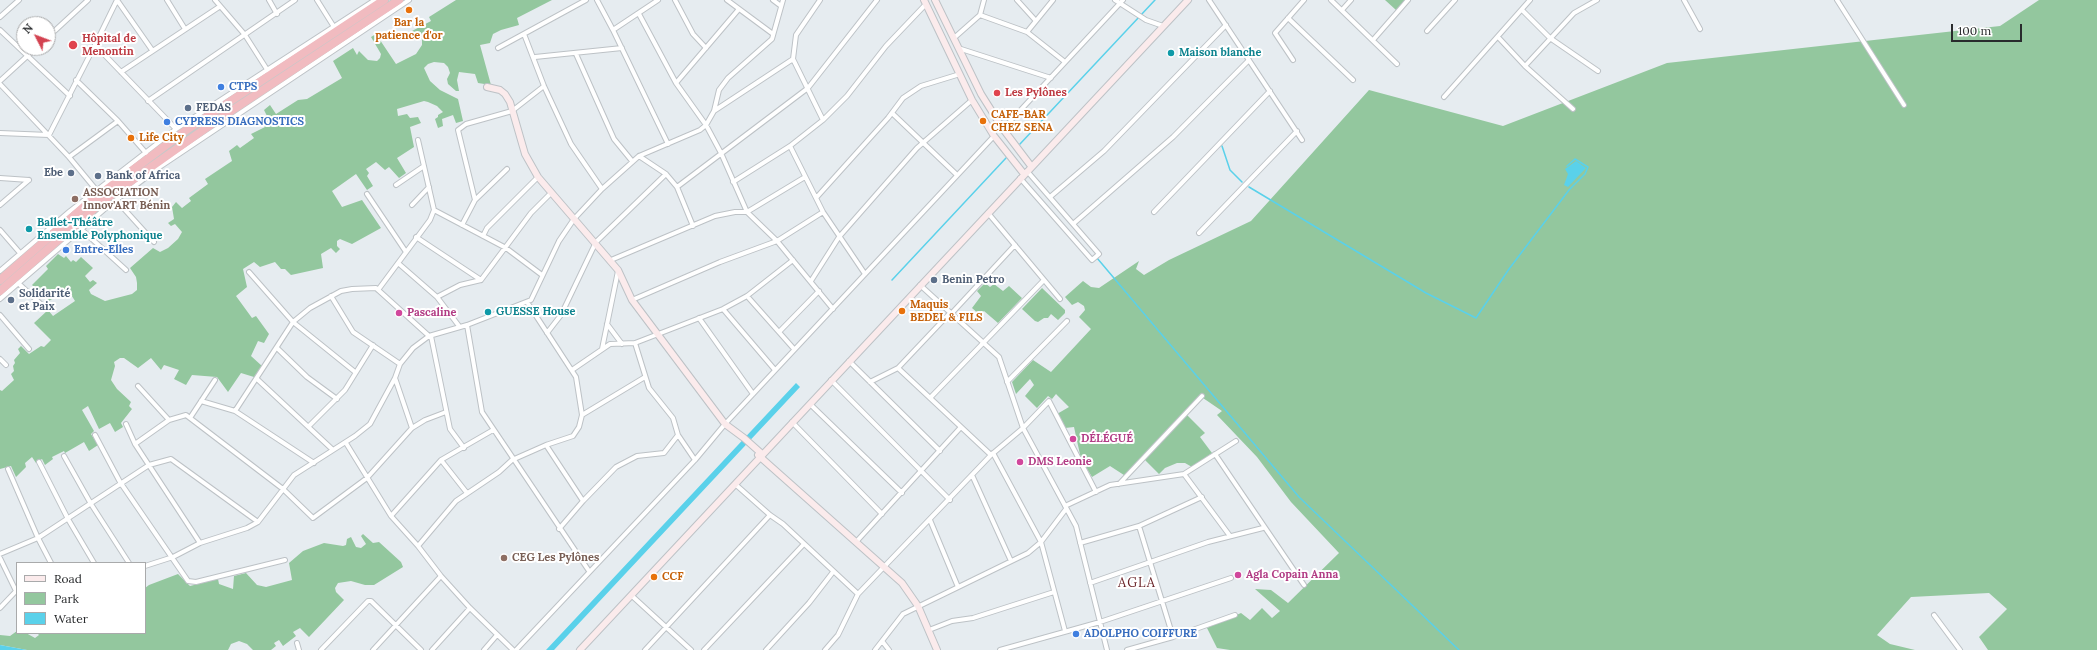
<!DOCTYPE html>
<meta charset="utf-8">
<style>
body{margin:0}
#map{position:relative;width:2097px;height:650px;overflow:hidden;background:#e6ecf0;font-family:Lora,serif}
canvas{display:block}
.legend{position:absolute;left:16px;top:562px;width:130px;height:72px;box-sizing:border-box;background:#fff;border:1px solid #a9aaab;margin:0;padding:5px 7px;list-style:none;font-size:12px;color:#292b2d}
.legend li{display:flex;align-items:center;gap:8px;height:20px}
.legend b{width:20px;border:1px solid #a9aaab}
.north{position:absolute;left:16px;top:16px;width:40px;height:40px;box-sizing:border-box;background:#fff;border:1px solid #a9aaab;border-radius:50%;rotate:312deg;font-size:11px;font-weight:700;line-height:16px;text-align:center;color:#292b2d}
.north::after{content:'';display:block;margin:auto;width:14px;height:18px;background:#d34351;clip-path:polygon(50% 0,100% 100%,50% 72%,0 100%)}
.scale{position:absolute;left:1951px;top:24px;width:71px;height:18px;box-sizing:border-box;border:2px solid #292b2d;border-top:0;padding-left:5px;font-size:12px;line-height:14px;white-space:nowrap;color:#292b2d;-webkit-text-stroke:3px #fff;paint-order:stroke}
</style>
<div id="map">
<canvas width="2097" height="650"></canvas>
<ul class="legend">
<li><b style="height:5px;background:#fbebec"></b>Road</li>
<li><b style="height:11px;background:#93c79e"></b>Park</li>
<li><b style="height:11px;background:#5ad1ea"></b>Water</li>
</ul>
<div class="north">N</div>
<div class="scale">100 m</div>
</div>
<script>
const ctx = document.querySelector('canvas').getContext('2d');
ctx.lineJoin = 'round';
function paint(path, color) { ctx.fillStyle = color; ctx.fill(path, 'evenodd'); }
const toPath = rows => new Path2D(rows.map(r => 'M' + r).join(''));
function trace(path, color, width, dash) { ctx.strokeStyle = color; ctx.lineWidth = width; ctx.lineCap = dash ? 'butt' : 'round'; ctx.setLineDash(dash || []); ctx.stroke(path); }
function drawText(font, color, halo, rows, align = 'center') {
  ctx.font = font + ' Lora,serif'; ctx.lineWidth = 4; ctx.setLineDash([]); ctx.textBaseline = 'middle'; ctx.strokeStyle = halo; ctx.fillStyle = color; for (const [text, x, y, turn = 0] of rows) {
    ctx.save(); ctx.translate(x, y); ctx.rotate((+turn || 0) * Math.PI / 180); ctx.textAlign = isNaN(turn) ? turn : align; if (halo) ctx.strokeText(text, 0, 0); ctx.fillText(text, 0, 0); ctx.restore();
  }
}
paint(toPath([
 [456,0,552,0,517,18,519,25,501,30,493,34,490,43,480,45,491,85,478,83,475,74,459,72,457,80,459,91,456,91,448,84,447,79,450,73,448,67,444,63,434,62,428,64,424,68,430,81,440,90,458,99,463,121,456,123,453,115,442,119,443,126,438,128,435,119,438,117,438,115,443,112,437,106,428,102,424,101,397,109,398,116,407,114,410,118,418,117,421,123,410,127,414,147,397,158,406,173,399,178,389,167,385,170,376,162,366,169,369,173,367,176,373,186,367,190,356,174,332,191,342,207,362,200,381,228,352,244,340,239,337,241,337,246,340,249,336,253,331,248,321,254,323,268,291,275,285,269,281,269,275,262,260,267,254,262,243,269,247,287,236,296,252,318,256,316,269,334,264,343,258,341,251,356,262,366,254,377,241,373,228,392,217,377,192,375,186,385,174,379,179,370,164,365,161,370,151,358,138,368,124,358,120,358,114,362,115,366,111,380,117,389,131,402,129,406,132,409,121,423,123,427,115,432,110,423,99,429,88,406,82,410,94,431,91,434,98,445,89,451,84,442,65,453,64,451,52,457,53,459,45,465,42,459,36,463,32,457,25,463,26,467,16,477,11,466,0,469,0,390,2,391,14,380,11,374,14,371,13,366,15,363,14,360,20,353,18,349,21,346,29,354,41,346,44,347,51,340,34,323,48,310,53,316,75,301,70,293,61,298,58,295,49,301,32,285,48,269,46,266,58,254,64,258,66,256,71,262,73,260,76,262,81,257,93,268,85,276,90,282,93,280,97,283,89,290,91,294,105,301,132,294,137,290,137,283,136,277,130,268,153,248,160,252,168,248,178,239,182,232,175,224,171,226,168,223,174,219,172,207,176,202,182,208,191,201,189,198,208,184,205,179,232,161,229,151,237,145,240,148,254,138,251,134,265,127,263,124,268,118,264,110,270,105,276,114,298,100,307,99,342,78,333,61,353,48,357,55,359,51,368,60,377,61,380,58,381,54,371,37,376,34,396,64,416,54,422,45,422,39,412,31,431,21,429,17],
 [1385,0,1405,0,1396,10],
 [2039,0,2097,0,2097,650,1988,650,1979,637,2007,609,1989,593,1911,597,1877,635,1890,644,1915,650,1230,650,1217,648,1207,628,1241,613,1250,620,1262,608,1272,618,1280,611,1255,589,1271,590,1288,603,1339,553,1291,502,1257,457,1217,415,1222,411,1203,398,1187,415,1205,433,1200,437,1212,453,1192,467,1185,463,1177,463,1165,468,1159,474,1145,460,1127,477,1110,466,1092,477,1081,459,1074,427,1065,428,1057,414,1069,407,1056,394,1052,399,1048,396,1037,408,1025,396,1034,385,1030,379,1016,394,1012,382,1033,360,1051,372,1091,329,1079,317,1085,310,1084,306,1078,302,1072,305,1065,297,1083,281,1091,287,1099,288,1139,261,1136,269,1144,275,1169,260,1251,221,1369,90,1503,126,1667,63,2000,26],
 [985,283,990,287,994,284,1003,291,1009,286,1022,298,998,323,984,311,980,315,972,308,981,296,977,291],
 [1042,288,1065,310,1065,313,1058,320,1051,314,1048,318,1044,318,1038,322,1035,321,1022,309],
 [363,534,373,543,379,542,401,562,403,567,374,585,365,585,351,581,338,583,335,588,336,592,344,600,309,637,300,628,293,632,296,636,283,646,279,640,274,643,276,646,271,650,253,650,247,644,239,641,231,644,228,650,27,650,0,645,0,635,10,636,17,631,17,633,26,633,35,638,39,635,37,633,145,633,145,588,149,585,178,574,190,586,218,579,219,584,233,589,234,576,246,573,257,585,266,587,292,580,289,563,303,551,324,543,343,546,346,545,347,539,351,537,356,547,361,548,366,544,361,536]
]), '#93c79e');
paint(toPath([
 [1576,161,1586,168,1568,187,1564,185,1568,174,1565,169],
 [796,383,800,387,554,650,546,650],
 [0,645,27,650,0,650]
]), '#5ad1ea');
trace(toPath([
 [1020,144,1155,0],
 [1222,146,1230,170,1242,182],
 [1249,187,1426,293,1476,318,1509,269,1569,190,1585,174,1588,167,1575,159,1567,166],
 [1097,258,1299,497,1459,650],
 [892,280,1006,158]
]), '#5ad1ea', 1.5);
const street = toPath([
 [117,0,152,50],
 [167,0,185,29],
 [215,0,245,35,268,71],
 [269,0,277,14],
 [317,0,334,27],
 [597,0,613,30,668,144],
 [675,0,693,34,706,48],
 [727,0,773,34],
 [773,0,781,6],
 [820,0,796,35,793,59,823,120],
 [1017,0,1036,21],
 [1115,0,1146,20,1163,26],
 [1209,0,1302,140],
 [1331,0,1397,64],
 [1684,0,1700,29],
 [1837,0,1904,105],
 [1342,10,1351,0],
 [1522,10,1550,38,1598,71],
 [639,14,676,83,706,125,721,153,747,212,777,241,833,309],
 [980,15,1027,32,1065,62],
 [0,17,19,0],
 [1288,18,1353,80],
 [0,30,70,96],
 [613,30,658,0],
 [1427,31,1455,0],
 [1027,32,1053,0],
 [524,34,544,86,571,144,602,189],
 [48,37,88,0],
 [1498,37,1525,66,1573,109],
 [954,38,980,15,984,0],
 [1373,40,1408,0],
 [95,45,176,129],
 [498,48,586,0],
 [958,48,1051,78],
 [576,54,614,139,632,161],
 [535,57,622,48],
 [1293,60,1275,33,1304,0],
 [1525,66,1574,13,1597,0],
 [121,72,219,7],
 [76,80,118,121,146,153],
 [0,81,36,48],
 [676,83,739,9],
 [0,84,69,157,98,192],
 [1444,97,1530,0],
 [148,101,295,0],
 [714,111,793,59],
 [892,113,957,175],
 [1003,129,1123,0],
 [0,133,49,135,95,45,117,0],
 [790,146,823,212,865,274],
 [639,156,666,174,677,187,693,226],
 [69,157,118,121],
 [0,178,29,180],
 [1020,178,1092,260,1099,254,1027,171],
 [733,182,790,146,823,120,847,96,886,46,926,4],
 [396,185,424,166],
 [677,187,808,88,877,0],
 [367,194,406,252],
 [1050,197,1104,151,1226,25],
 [816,198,888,118,903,98,921,86,960,74],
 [116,200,154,242],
 [475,200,458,130,466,124,512,111,544,86],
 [0,205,29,180],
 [412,205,429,187],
 [434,210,506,248,542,275],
 [1154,212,1270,91],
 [988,213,1060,299],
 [1073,224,1173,137,1249,60],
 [462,225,475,200,507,169],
 [81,229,126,270],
 [0,230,20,253],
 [1199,233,1297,131],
 [483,236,487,228,538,177],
 [416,237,481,280],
 [611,260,715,216,735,212,747,212,805,177],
 [398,263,437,297,459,326],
 [0,271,70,211,176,129,375,0],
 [249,272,293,322,355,372],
 [811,281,839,237,917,148,972,100],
 [18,283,43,306],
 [920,285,999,357,1023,428,1076,526,1107,650],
 [378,290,430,220,434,210,418,140],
 [331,296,353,332,400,364],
 [747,296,794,349],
 [437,297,460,285,481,280,531,213,551,193],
 [0,299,107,207,161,166,409,0],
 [632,300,720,262,777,241,823,212],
 [723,309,775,370],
 [951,314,1015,245],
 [0,315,29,349],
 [699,318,753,394],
 [607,324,622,344],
 [467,325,482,412,589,571],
 [779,332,819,291],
 [547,333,561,315,596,242,666,174],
 [431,336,450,429,464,448],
 [635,343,649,388,673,418,678,435,695,460],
 [277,348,307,377,337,399],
 [602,349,618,271],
 [0,359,6,365],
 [849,361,940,451],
 [898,368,991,455],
 [572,370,610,344,635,343,723,309,747,296,793,260],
 [395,378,412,428],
 [257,379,333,450],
 [831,380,950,500],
 [870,382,898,368,950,313],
 [1007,382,1067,321],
 [138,386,169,420],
 [930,398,1044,280],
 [201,401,235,411,314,463],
 [810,404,902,493],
 [235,411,293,322,310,308,341,291,352,289,376,288,429,336],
 [582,415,645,377],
 [190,418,215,380],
 [792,422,882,514],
 [126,424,135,444,200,543],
 [309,426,345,390,373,345],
 [95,435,120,482,188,581,196,582,285,560],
 [346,443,391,516,418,546,441,576,470,608,513,650],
 [135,444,169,420,186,415,283,489,313,518,367,478,412,428,425,420,446,412],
 [546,445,583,501],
 [993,453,1041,542,1065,631],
 [1215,454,1304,585],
 [64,456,91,504,129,563],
 [441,460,467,493],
 [39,462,68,519,94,563],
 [8,469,38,538,51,563],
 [1184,474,1230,536],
 [972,475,1011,561],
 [735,484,770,515,783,524,858,594],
 [1119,484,1202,396],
 [1065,506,1110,485,1184,474,1236,441],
 [391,516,441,460,493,430],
 [930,520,958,587],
 [1139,526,1173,637],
 [559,529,583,501,616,467,637,456,664,453,678,435],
 [856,542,961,427],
 [1080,543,1139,526,1202,497],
 [418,546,456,501,499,472,512,460,546,445,573,436,579,427,582,415,576,377,527,302],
 [0,554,38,538,149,465,171,459,258,522],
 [0,558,16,591],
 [145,566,173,557,200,543,247,528,258,522,294,475,355,436,370,424,395,378,400,364,413,348,429,336,467,325,531,300,559,241,574,219,602,189,639,156,700,130,706,125,714,111,719,90,728,78,772,39,783,0],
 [1090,583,1208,542,1263,528],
 [631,595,691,650],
 [0,608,17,590],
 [1934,615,1960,650],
 [929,630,952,621,973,618,1054,592],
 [882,641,889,650],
 [297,643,299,650],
 [321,650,368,601,371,601,421,650],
 [373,650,441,576],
 [432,650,470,608],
 [484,650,497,635],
 [516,650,695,460,725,424,994,136],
 [645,650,770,515],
 [704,650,803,545],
 [766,650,809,603,833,572],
 [825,650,838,635,858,594,991,455,1023,428,1049,401,1096,492],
 [875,650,903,614,1028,553,1041,542,1066,509],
 [1000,650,1100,622,1231,578],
 [1127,650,1173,637,1235,615]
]);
const secondary = toPath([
 [924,0,972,100,994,136,1024,174],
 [935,0,981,94,1003,129,1031,166],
 [487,87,500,90,505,94,510,102,525,154,538,177,618,270,632,300,725,424,744,438,762,454],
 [758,455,902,583,918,606,937,650],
 [580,650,1188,0]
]);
const highway = toPath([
 [0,280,87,204,185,131,384,0],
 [0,291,103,201,216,121,399,0]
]);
trace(street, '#bdc2c6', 6);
trace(secondary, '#bdc2c6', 8);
trace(highway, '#c7c8c8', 10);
trace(street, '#fff', 4);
trace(secondary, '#fbebec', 6);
trace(highway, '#f1bbc0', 8);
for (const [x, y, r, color] of [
 [409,10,4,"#e8710a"],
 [73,45,5,"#e0444e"],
 [1171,53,4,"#0f9aa8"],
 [221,87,4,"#3f7fe0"],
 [997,93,4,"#e0444e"],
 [188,108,4,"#5c6f8a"],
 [983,121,4,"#e8710a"],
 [167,122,4,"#3f7fe0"],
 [131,138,4,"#e8710a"],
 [71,173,4,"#5c6f8a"],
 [98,176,4,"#5c6f8a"],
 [75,199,4,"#8d6e63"],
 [29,229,4,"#0f9aa8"],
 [66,250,4,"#3f7fe0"],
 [934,280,4,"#5c6f8a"],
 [11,300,4,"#5c6f8a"],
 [902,311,4,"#e8710a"],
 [488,312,4,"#0f9aa8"],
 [399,313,4,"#d1479c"],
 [1073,439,4,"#d1479c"],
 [1020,462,4,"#d1479c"],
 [504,558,4,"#8d6e63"],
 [1238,575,4,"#d1479c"],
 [654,577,4,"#e8710a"],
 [1076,634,4,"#3f7fe0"]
]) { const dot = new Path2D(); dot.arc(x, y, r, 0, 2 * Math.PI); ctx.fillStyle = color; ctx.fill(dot); trace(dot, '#fff', 1.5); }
drawText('bold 11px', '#c56008', '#fff', [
 ["Bar la",409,23,"center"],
 ["patience d'or",409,36,"center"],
 ["CAFE-BAR",991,115],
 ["CHEZ SENA",991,128],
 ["Life City",139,138],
 ["Maquis",910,305],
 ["BEDEL & FILS",910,318],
 ["CCF",662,577]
], 'left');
drawText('bold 11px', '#be3a42', '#fff', [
 ["Hôpital de",82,39],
 ["Menontin",82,52],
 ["Les Pylônes",1005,93]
], 'left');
drawText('bold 11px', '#0d838f', '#fff', [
 ["Maison blanche",1179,53],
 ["Ballet-Théâtre",37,223],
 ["Ensemble Polyphonique",37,236],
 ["GUESSE House",496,312]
], 'left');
drawText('bold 11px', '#366cbe', '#fff', [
 ["CTPS",229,87],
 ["CYPRESS DIAGNOSTICS",175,122],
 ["Entre-Elles",74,250],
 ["ADOLPHO COIFFURE",1084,634]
], 'left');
drawText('bold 11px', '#4e5e75', '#fff', [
 ["FEDAS",196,108],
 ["Ebe",63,173,"right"],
 ["Bank of Africa",106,176],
 ["Benin Petro",942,280],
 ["Solidarité",19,294],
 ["et Paix",19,307]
], 'left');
drawText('bold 11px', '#785e54', '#fff', [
 ["ASSOCIATION",83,193],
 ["Innov'ART Bénin",83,206],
 ["CEG Les Pylônes",512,558]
], 'left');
drawText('bold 11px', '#b23c85', '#fff', [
 ["Pascaline",407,313],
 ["DÉLÉGUÉ",1081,439],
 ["DMS Leonie",1028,462],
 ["Agla Copain Anna",1246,575]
], 'left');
ctx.letterSpacing = '1px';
drawText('13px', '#6a2429', '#fff', [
 ["AGLA",1137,583]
]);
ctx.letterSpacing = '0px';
</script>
